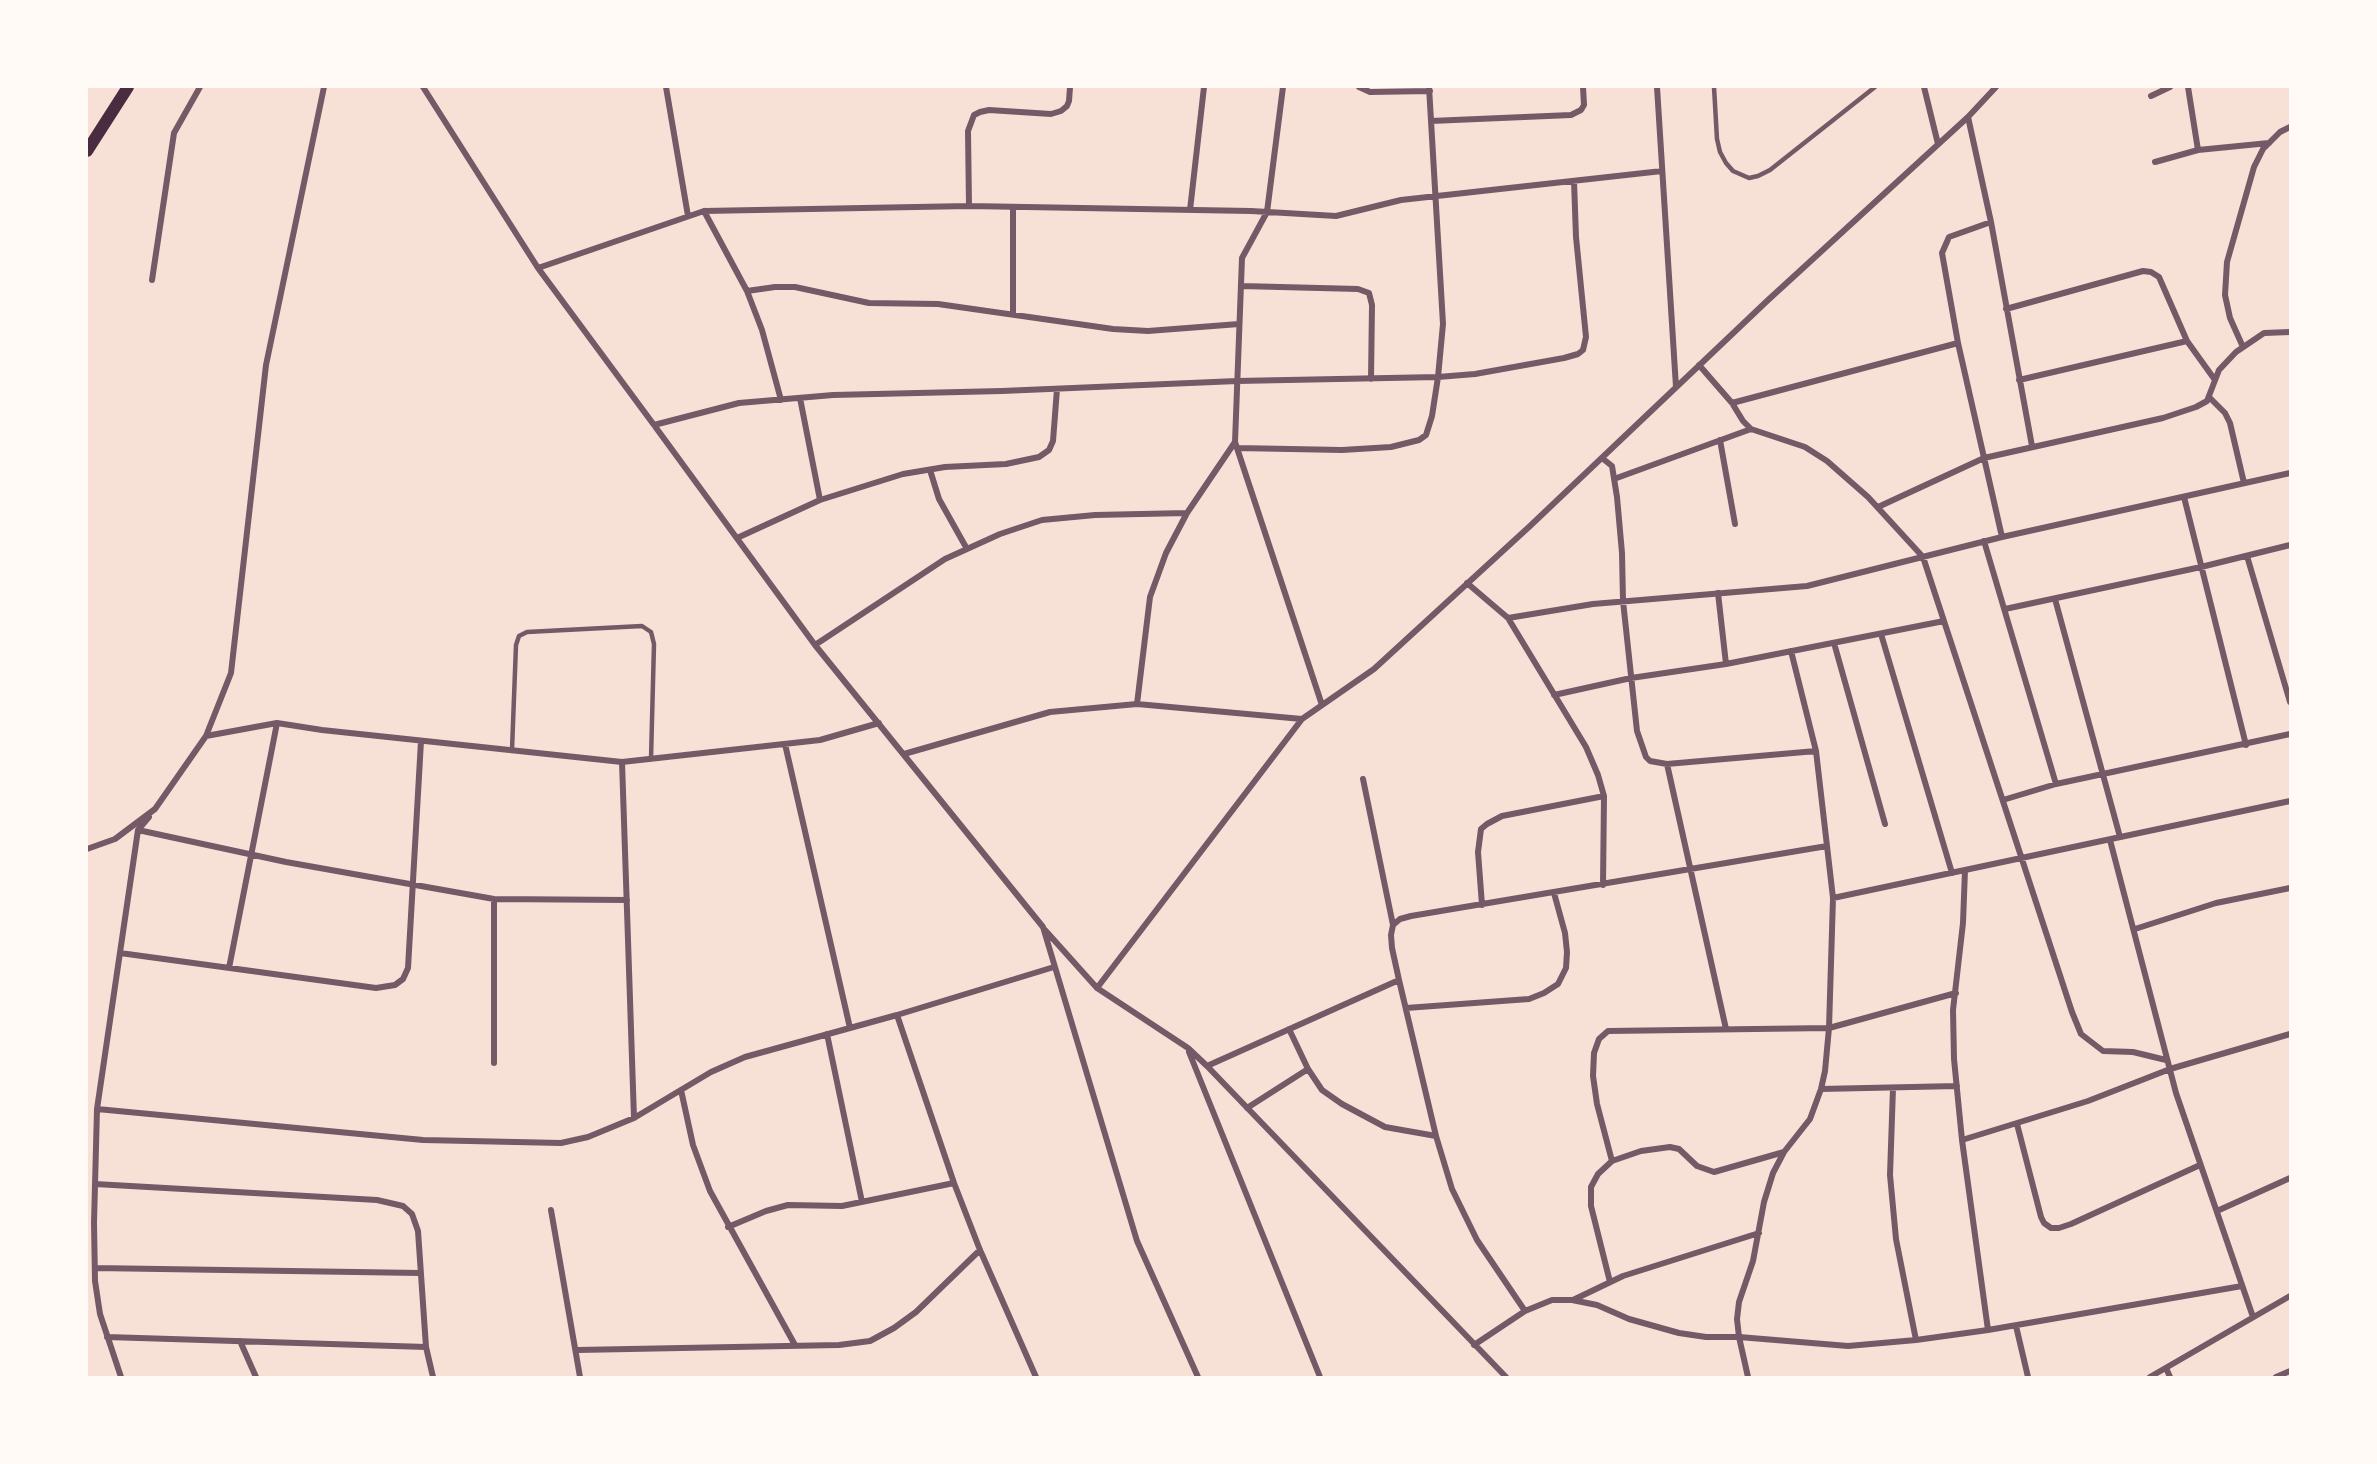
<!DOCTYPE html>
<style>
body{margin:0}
#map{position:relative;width:2377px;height:1464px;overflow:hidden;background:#f7e1d7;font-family:"Alegreya Sans",sans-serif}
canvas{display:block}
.frame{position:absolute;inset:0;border:88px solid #fffaf5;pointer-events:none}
</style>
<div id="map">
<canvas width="2377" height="1464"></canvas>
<div class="frame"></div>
</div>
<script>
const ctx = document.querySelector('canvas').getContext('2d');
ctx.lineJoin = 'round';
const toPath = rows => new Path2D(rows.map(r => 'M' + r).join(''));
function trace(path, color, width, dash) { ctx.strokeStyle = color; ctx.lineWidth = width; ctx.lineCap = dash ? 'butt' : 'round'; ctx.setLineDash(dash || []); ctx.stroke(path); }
trace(toPath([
 [1714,87,1717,139,1720,152,1726,163,1733,171,1749,178,1758,176,1770,170,1875,87],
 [512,750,516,645,519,636,527,632,642,626,651,632,654,644,651,759]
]), '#755966', 4.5);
trace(toPath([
 [423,87,538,268,654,425,815,645,1043,927,1137,1241,1198,1377],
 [666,87,688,216],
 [1283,87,1267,212,1242,258,1235,442,1322,705],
 [1359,87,1370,92,1430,91],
 [1657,87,1676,387],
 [1924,87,1938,144],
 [2188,87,2198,150],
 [2151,96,2170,87],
 [1968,117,1991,222,2032,446],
 [1431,121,1571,115,1581,110,1584,105,1583,87],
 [2155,162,2198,150,2269,143],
 [969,206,968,131,974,115,980,112,989,110,1051,114,1061,111,1067,106,1069,101,1070,87],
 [1190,210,1204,87],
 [704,211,747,291,762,330,781,400],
 [1991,222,1949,237,1942,253,1958,343,2002,537],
 [538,268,704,211,969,206,1251,211,1336,216,1401,200,1662,171],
 [152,280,174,133,200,87],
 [1241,286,1358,289,1369,293,1372,305,1371,379],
 [747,291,775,287,795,287,869,303,938,304,1113,329,1148,331,1239,324],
 [2006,309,2143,271,2151,272,2159,277,2187,341,2215,380],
 [1013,313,1013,207],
 [2243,347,2230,318,2225,295,2227,262,2254,167,2263,149,2280,132,2290,127],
 [1699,365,1732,403,1743,421,1751,429,1805,447,1827,461,1868,497,1923,557,2072,1012,2081,1034,2103,1051,2133,1052,2166,1060],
 [2019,380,2187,341],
 [2209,397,2225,413,2230,423,2244,483],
 [800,398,820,500],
 [1732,403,1958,343],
 [654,425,739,403,833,395,1002,391,1237,381,1438,377,1475,374,1564,358,1578,354,1583,350,1586,337,1576,237,1574,181],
 [1720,440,1735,524],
 [1237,448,1342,450,1391,447,1419,440,1426,435,1432,416,1438,377,1443,324,1429,87],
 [1602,458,1612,466,1617,497,1622,553,1623,601,1637,731,1646,757,1650,761,1667,764,1816,751],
 [930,470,939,499,967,549],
 [1614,479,1751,429],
 [2184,497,2246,745],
 [1878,507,1984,458,2163,418,2196,407,2207,401,2219,370,2236,352,2264,333,2290,332],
 [737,538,820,500,903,474,945,467,1006,464,1039,457,1049,450,1053,441,1057,389],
 [1984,541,2056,784],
 [2247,556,2290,702],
 [1467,583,1508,618,1586,747,1598,775,1604,796,1603,885],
 [1718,593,1726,664],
 [2055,599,2120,837],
 [2005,609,2201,567,2290,545],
 [1508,618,1593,604,1807,586,2002,537,2290,473],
 [1881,634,1952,873],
 [1834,643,1885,824],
 [815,645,945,559,1000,534,1042,520,1095,515,1187,513],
 [1791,651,1816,751,1827,846],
 [1554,695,1631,678,1726,664,1944,621],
 [1137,704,1150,597,1166,553,1187,513,1235,442],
 [206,736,277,723,322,730,622,762,820,740,879,723],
 [785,744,850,1028],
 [904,754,1050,712,1137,704,1302,719],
 [622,762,634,1118],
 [1667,764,1726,1029],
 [1363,779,1393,925],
 [2003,800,2056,784,2290,734],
 [138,830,286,862,494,899,627,900],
 [2110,840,2176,1093,2253,1317],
 [87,849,115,839,155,809,206,736,231,673,266,365,324,87],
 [1965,870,1963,923,1953,1010,1954,1059,1962,1140,1988,1330],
 [1833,898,2290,801],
 [494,899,494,1063],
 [1482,905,1478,852,1481,829,1487,824,1502,816,1604,796],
 [2135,929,2216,903,2290,888],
 [1045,930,1097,988,1188,1048,1207,1066,1506,1377],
 [120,953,376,988,395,985,403,979,408,968,421,741],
 [229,968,277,723],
 [1097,988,1302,719,1374,669,1530,526,1767,301,1968,117,1996,87],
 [1406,1008,1529,999,1544,993,1558,984,1566,968,1567,952,1565,933,1554,893],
 [897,1015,954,1183,980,1250,1036,1377],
 [1289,1029,1308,1069,1322,1090,1342,1104,1385,1127,1436,1136],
 [827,1034,862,1202],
 [1189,1052,1320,1377],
 [1207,1066,1399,980],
 [1893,1088,1890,1175,1896,1239,1916,1340],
 [1821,1089,1957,1086],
 [681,1090,693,1145,710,1191,795,1345],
 [1247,1108,1308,1069],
 [97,1109,423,1140,561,1143,588,1137,634,1118,711,1072,745,1057,897,1015,1054,967],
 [2017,1124,2041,1217,2044,1223,2051,1228,2059,1228,2071,1224,2200,1165],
 [1962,1140,2088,1101,2170,1069,2290,1034],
 [1612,1161,1597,1104,1593,1076,1594,1053,1599,1039,1608,1031,1829,1028,1956,993],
 [95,1184,377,1200,403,1206,412,1214,418,1231,426,1347,433,1377],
 [551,1210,580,1377],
 [2217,1211,2290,1178],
 [728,1227,766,1211,788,1205,842,1206,954,1183],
 [95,1268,420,1273],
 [1610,1282,1591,1206,1591,1187,1598,1174,1612,1161,1641,1151,1670,1147,1679,1149,1697,1166,1714,1172,1784,1152],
 [1573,1300,1623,1276,1759,1233],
 [1525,1311,1477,1240,1452,1189,1436,1136,1399,980,1392,948,1391,935,1393,925,1400,919,1411,916,1827,846,1833,898,1829,1028,1825,1071,1821,1089,1810,1119,1784,1152,1773,1173,1764,1202,1753,1261,1739,1302,1737,1319,1739,1337,1748,1377],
 [2016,1326,2028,1377],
 [107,1337,426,1347],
 [240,1341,256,1377],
 [1474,1345,1525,1311,1552,1300,1572,1300,1597,1305,1629,1319,1679,1333,1706,1337,1739,1337,1848,1346,1916,1340,1988,1330,2242,1286],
 [577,1350,839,1345,870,1341,894,1328,916,1312,980,1250],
 [2166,1368,2170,1377],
 [121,1377,100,1314,95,1281,94,1223,97,1109,138,830,149,817],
 [2150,1377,2290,1296],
 [2276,1377,2290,1371]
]), '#755966', 6);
trace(toPath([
 [87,151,128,87]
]), '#4a2c40', 12);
</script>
